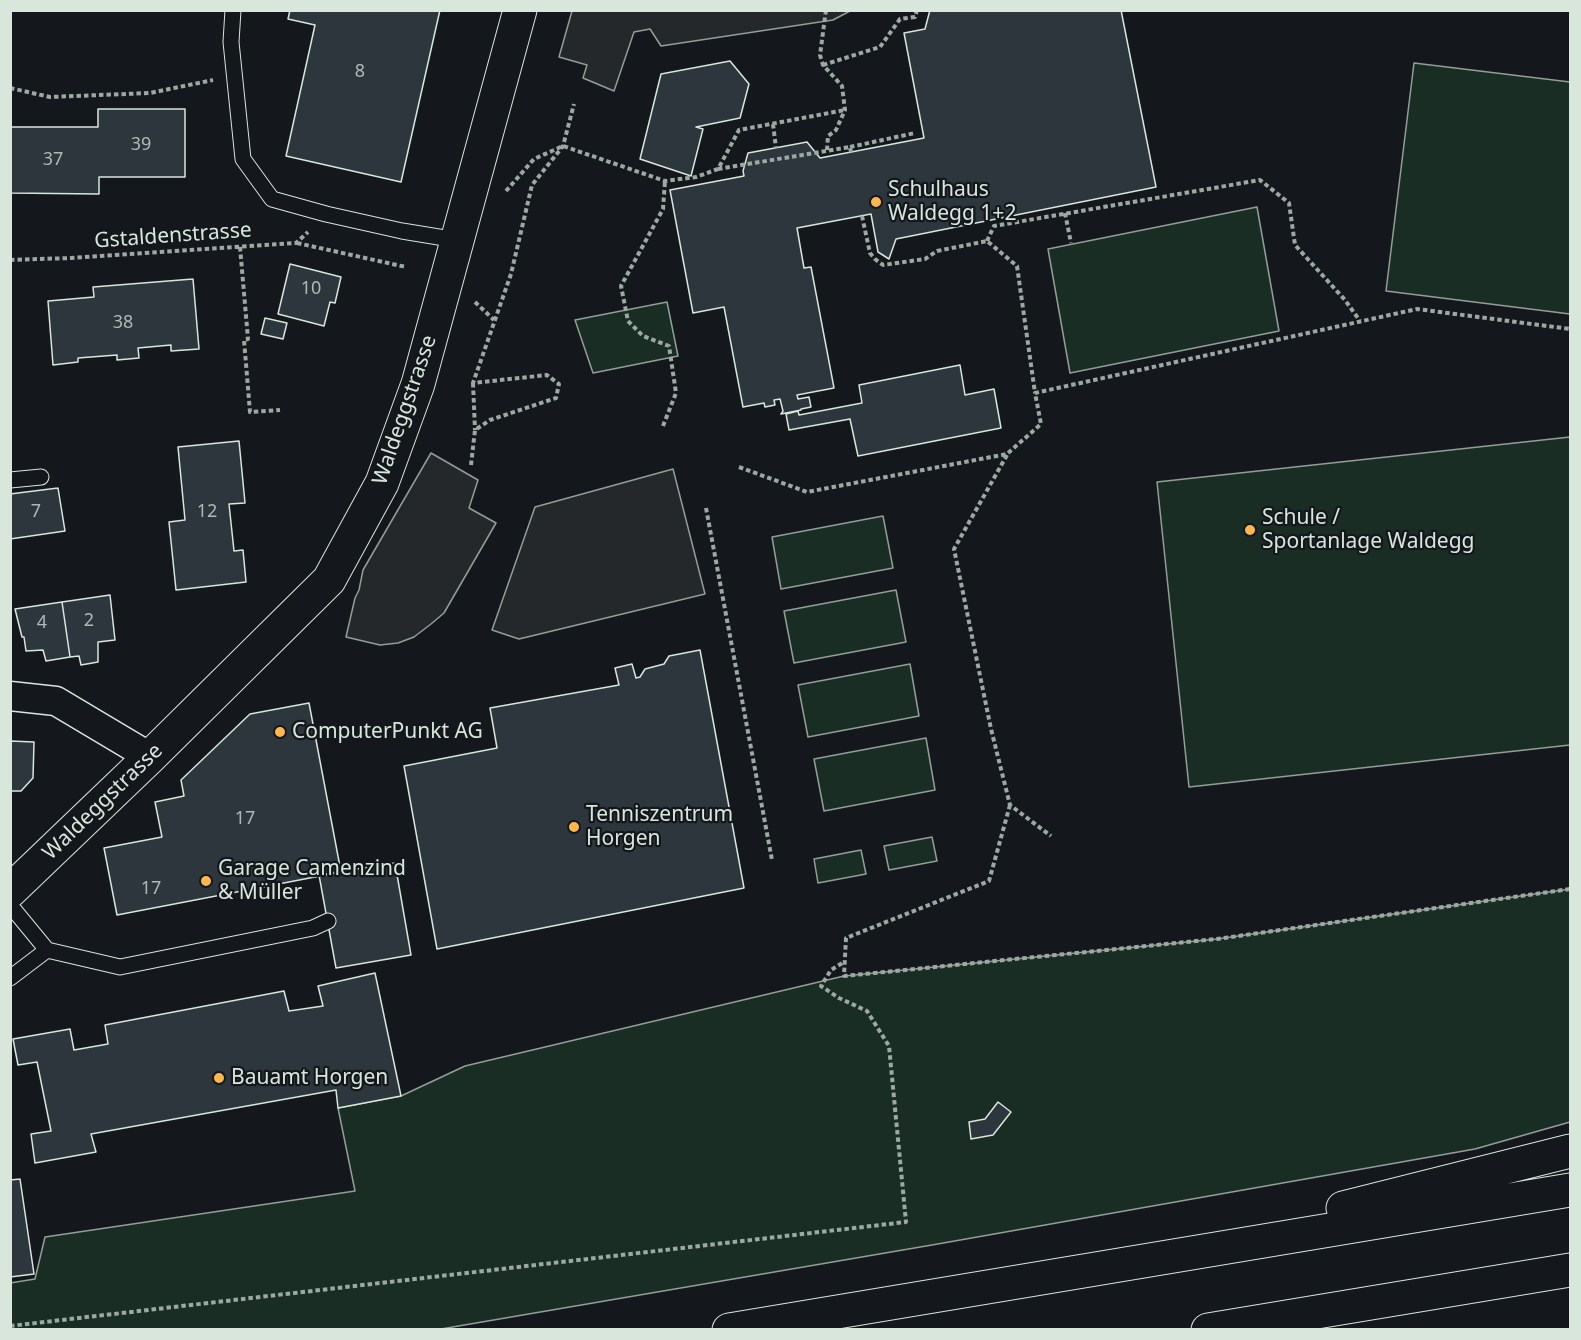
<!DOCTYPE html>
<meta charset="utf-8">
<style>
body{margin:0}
#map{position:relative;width:1581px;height:1340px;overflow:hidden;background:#14181c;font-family:"Noto Sans",sans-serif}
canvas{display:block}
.frame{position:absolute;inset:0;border:12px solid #d8e6dc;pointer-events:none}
</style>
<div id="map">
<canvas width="1581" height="1340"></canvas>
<div class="frame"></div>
</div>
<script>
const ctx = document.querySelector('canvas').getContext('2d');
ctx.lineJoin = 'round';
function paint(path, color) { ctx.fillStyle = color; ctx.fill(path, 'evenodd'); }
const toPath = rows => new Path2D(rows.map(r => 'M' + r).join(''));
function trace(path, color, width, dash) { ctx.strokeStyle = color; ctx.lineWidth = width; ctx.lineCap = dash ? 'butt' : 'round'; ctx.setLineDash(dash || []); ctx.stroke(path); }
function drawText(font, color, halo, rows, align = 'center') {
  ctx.font = font + ' "Noto Sans",sans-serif'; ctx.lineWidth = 4.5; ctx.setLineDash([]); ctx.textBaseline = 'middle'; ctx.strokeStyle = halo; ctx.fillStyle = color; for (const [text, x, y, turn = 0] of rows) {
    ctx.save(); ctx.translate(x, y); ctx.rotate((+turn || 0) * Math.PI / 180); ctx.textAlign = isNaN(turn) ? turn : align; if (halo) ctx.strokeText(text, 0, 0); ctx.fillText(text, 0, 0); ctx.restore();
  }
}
const green = toPath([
 [1414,63,1570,82,1570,314,1386,291,1414,63],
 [1257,207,1279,331,1070,373,1048,249,1257,207],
 [667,302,678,356,593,373,575,320,667,302],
 [1570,437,1570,745,1189,787,1157,482,1570,437],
 [883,516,893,568,781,589,772,537,883,516],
 [896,590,906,642,794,663,784,611,896,590],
 [910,664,919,716,808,737,798,685,910,664],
 [926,738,935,790,824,811,814,759,926,738],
 [932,837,937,861,889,870,884,846,932,837],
 [861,850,866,874,818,883,814,859,861,850],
 [1570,889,1570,1122,1475,1149,932,1245,441,1329,11,1329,10,1283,35,1279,45,1237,355,1191,338,1108,401,1096,465,1066,844,976,1217,939,1570,889]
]);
paint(green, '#1a2d24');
trace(green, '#939e99', 1.5);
const parking = toPath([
 [572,11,572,10,850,11,833,20,661,46,650,29,634,32,614,91,583,78,587,65,559,57,572,11],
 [431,453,478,480,469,508,496,523,444,613,431,624,414,637,398,643,380,645,346,637,355,598,359,590,363,570,431,453],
 [673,469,705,594,519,639,492,630,535,507,673,469]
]);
paint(parking, '#24282b');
trace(parking, '#939e99', 1.5);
const building = toPath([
 [290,10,440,10,401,182,286,156,315,25,288,19,290,10],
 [930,10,1121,10,1156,187,896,239,889,259,878,252,871,214,797,228,804,268,811,267,834,388,797,395,798,399,809,397,811,407,801,409,801,410,781,414,783,411,780,399,774,400,775,405,765,407,764,403,743,407,724,307,693,313,670,190,744,176,743,171,748,153,807,142,820,158,924,138,904,33,925,29,930,10],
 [730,61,749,84,740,118,696,127,703,129,691,176,640,159,661,74,730,61],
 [98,109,185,109,185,177,99,177,99,194,10,193,10,127,98,127,98,109],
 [290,264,341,277,335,303,330,302,324,326,278,314,290,264],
 [193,279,199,349,171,351,171,345,138,348,139,358,117,360,117,355,78,358,78,362,53,365,48,301,94,297,93,287,193,279],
 [265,318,287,323,283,339,261,334,265,318],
 [960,365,965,395,994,389,1001,428,858,456,850,419,789,430,786,414,798,411,799,415,862,403,859,385,960,365],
 [239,441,245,503,229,504,234,551,243,550,246,582,176,590,169,522,185,520,178,447,239,441],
 [58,488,65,531,10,539,10,494,58,488],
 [110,595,115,640,98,642,98,662,81,665,79,656,70,657,62,602,110,595],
 [62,602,70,657,46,661,43,650,26,651,24,637,22,637,15,609,62,602],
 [700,650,744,888,437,949,404,766,497,748,490,708,619,685,615,668,632,664,636,678,640,677,645,669,664,664,669,656,700,650],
 [309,703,341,872,117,915,104,848,162,837,155,802,184,796,181,780,250,714,309,703],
 [10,741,34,742,33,778,21,791,10,791,10,741],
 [395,863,411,955,336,968,319,875,395,863],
 [375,973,401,1096,338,1108,336,1090,91,1134,96,1152,35,1163,31,1134,51,1131,37,1062,18,1065,13,1039,70,1029,74,1050,108,1044,105,1025,284,991,289,1011,323,1006,318,986,375,973],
 [998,1102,1011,1112,993,1135,971,1139,969,1122,985,1119,998,1102],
 [20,1179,34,1274,10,1277,10,1180,20,1179]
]);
paint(building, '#2c363c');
trace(building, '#d8e6dc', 1.5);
const service = toPath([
 [233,10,231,42,243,159,272,199,326,214,402,231,457,240],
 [10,480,41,477],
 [10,905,47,950,120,967,313,928,328,921],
 [10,978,47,950]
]);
const minor = toPath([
 [10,696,56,701,150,757]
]);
const tertiary = toPath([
 [10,891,150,757,329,580,382,483,418,384,520,10]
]);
const motorway = toPath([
 [1343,1208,1570,1151],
 [729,1330,1570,1190],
 [1208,1330,1570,1270]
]);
trace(service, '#d8e6dc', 17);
trace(minor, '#d8e6dc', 31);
trace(tertiary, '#d8e6dc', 35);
trace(motorway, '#d8e6dc', 35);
trace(toPath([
 [826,10,820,55,823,65,842,86,845,110,836,130,828,136,827,150],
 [823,65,880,47,900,19,915,17,917,10],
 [10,88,50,97,150,93,213,80],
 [773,124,776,148],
 [850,147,915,133],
 [718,169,850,147,851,152],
 [506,191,534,159,563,146,665,181,696,177,718,169,739,130,845,110],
 [1065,213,1071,243],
 [862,216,870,253,875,259,883,265,925,259,937,251,987,241,1017,266,1035,393],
 [987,241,994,226,1260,180,1289,203,1295,245,1345,300,1360,321],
 [297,243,406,267],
 [240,247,248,339,244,340,250,412,280,410],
 [10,260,71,258,296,243,308,232],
 [475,302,494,320],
 [473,383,475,430],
 [663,426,676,393,669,346,643,336,628,321,621,286,663,209,665,181],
 [1007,455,954,549,991,729,1010,805,1051,836],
 [471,465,475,430,490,420,556,398,559,384,547,375,473,383,511,274,532,185,563,146,574,104],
 [739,467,807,492,1007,454,1041,424,1035,393,1417,309,1570,329],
 [706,508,772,860],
 [1010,805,989,881,846,938,844,976,1217,939,1570,889],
 [10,1326,906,1222,889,1046,867,1011,839,998,821,986,831,970,844,962]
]), '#9da8a2', 4, [4.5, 3]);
trace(service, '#14181c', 15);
trace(minor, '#14181c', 28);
trace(tertiary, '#14181c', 33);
trace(motorway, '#14181c', 33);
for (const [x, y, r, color] of [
 [876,202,6,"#ffb74d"],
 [1250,530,6,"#ffb74d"],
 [280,732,6,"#ffb74d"],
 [574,827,6,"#ffb74d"],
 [206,881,6,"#ffb74d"],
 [219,1078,6,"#ffb74d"]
]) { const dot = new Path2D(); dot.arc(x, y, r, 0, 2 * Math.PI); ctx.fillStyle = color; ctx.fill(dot); trace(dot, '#14181c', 2); }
drawText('18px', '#adbab4', null, [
 ["8",360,72],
 ["39",141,145],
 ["37",53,160],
 ["10",311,289],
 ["38",123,323],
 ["7",36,512],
 ["12",207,512],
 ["2",89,621],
 ["4",42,623],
 ["17",245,819],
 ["17",151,889]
]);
drawText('21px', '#d8e6dc', '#14181c', [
 ["Schulhaus",888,190],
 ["Waldegg 1+2",888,214],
 ["Schule /",1262,518],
 ["Sportanlage Waldegg",1262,542],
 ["ComputerPunkt AG",292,732],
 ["Tenniszentrum",586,815],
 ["Horgen",586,839],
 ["Garage Camenzind",218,869],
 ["& Müller",218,893],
 ["Bauamt Horgen",231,1078]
], 'left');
drawText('21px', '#d8e6dc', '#14181c', [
 ["Gstaldenstrasse",173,236,-4],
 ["Waldeggstrasse",405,410,-71],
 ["Waldeggstrasse",103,802,-44]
]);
</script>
